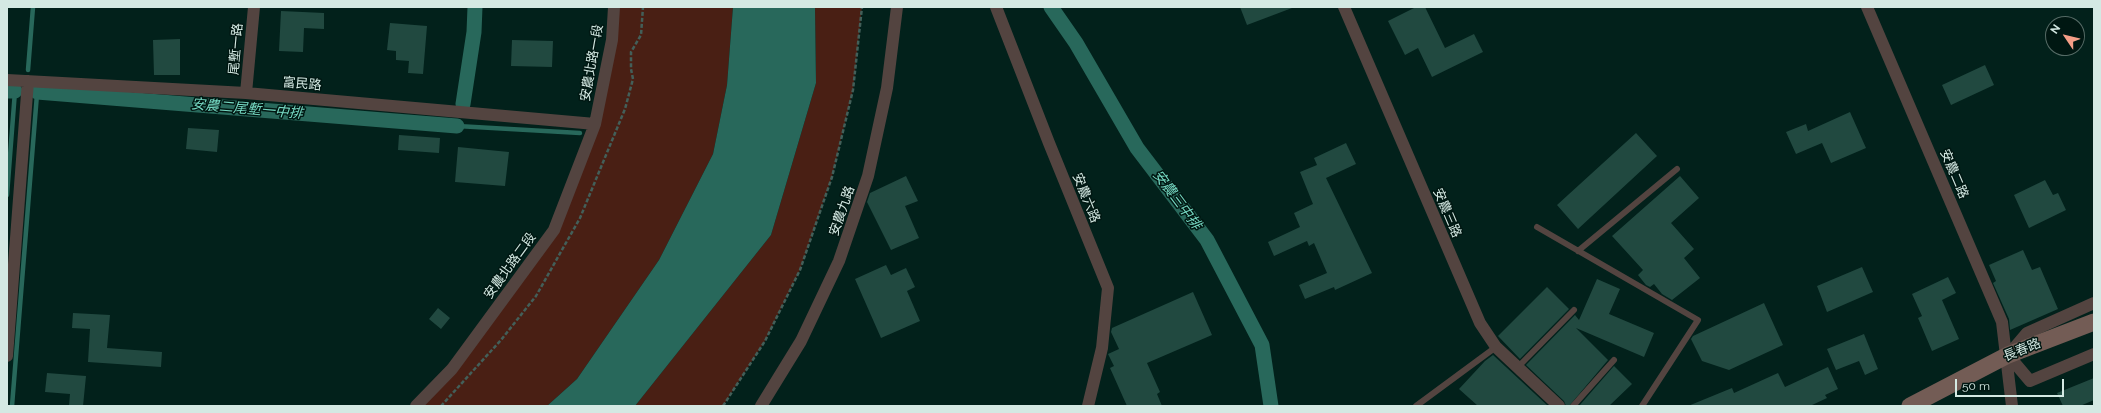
<!DOCTYPE html>
<meta charset="utf-8">
<style>
body{margin:0}
#map{position:relative;width:2101px;height:413px;overflow:hidden;background:#02211b;font-family:Raleway,sans-serif}
canvas{display:block}
.frame{position:absolute;inset:0;border:8px solid #d4e9e3;pointer-events:none}
.north{position:absolute;left:2045px;top:16px;width:40px;height:40px;box-sizing:border-box;background:#001712;border:1px solid #556b66;border-radius:50%;rotate:305deg;font-size:11px;font-weight:700;line-height:16px;text-align:center;color:#d4e9e3}
.north::after{content:'';display:block;margin:auto;width:14px;height:18px;background:#f49e87;clip-path:polygon(50% 0,100% 100%,50% 72%,0 100%)}
.scale{position:absolute;left:1955px;top:379px;width:109px;height:18px;box-sizing:border-box;border:2px solid #d4e9e3;border-top:0;padding-left:5px;font-size:12px;line-height:14px;white-space:nowrap;color:#d4e9e3;-webkit-text-stroke:3px #001712;paint-order:stroke}
</style>
<div id="map">
<canvas width="2101" height="413"></canvas>
<div class="frame"></div>
<div class="north">N</div>
<div class="scale">50 m</div>
</div>
<script>
const ctx = document.querySelector('canvas').getContext('2d');
ctx.lineJoin = 'round';
function paint(path, color) { ctx.fillStyle = color; ctx.fill(path, 'evenodd'); }
const toPath = rows => new Path2D(rows.map(r => 'M' + r).join(''));
function trace(path, color, width, dash) { ctx.strokeStyle = color; ctx.lineWidth = width; ctx.lineCap = dash ? 'butt' : 'round'; ctx.setLineDash(dash || []); ctx.stroke(path); }
function drawText(font, color, halo, rows, align = 'center') {
  ctx.font = font + ' Raleway,"Noto Sans TC",sans-serif'; ctx.lineWidth = 3; ctx.setLineDash([]); ctx.textBaseline = 'middle'; ctx.strokeStyle = halo; ctx.fillStyle = color; for (const [text, x, y, turn = 0] of rows) {
    ctx.save(); ctx.translate(x, y); ctx.rotate((+turn || 0) * Math.PI / 180); ctx.textAlign = isNaN(turn) ? turn : align; if (halo) ctx.strokeText(text, 0, 0); ctx.fillText(text, 0, 0); ctx.restore();
  }
}
paint(toPath([
 [614,7,733,7,727,85,713,154,659,260,577,379,547,406,416,406,554,230,595,124],
 [815,7,862,7,853,90,832,177,800,270,765,341,723,406,635,406,771,235,816,83]
]), '#491f14');
paint(toPath([
 [733,7,815,7,816,83,771,235,635,406,547,406,577,379,659,260,713,154,727,85]
]), '#28685b');
trace(toPath([
 [28,70,33,7],
 [457,126,580,133],
 [7,195,15,91],
 [12,406,37,94]
]), '#28685b', 4.5);
trace(toPath([
 [1051,7,1076,43,1137,148,1207,240,1262,345,1271,406],
 [7,91,15,91],
 [37,92,457,126],
 [463,104,474,32,475,7]
]), '#28685b', 15);
paint(toPath([
 [1240,7,1292,7,1292,8,1247,25],
 [1416,7,1425,7,1445,48,1474,34,1483,52,1432,77,1418,48,1405,55,1388,21],
 [281,11,324,13,324,29,304,28,303,52,279,51],
 [390,23,427,26,423,74,408,73,409,61,396,60,396,51,387,50],
 [180,39,180,75,154,75,153,40],
 [512,40,553,41,552,67,511,66],
 [1985,65,1994,85,1951,105,1942,85],
 [1850,112,1866,148,1831,163,1822,143,1796,154,1786,132,1806,124,1808,131],
 [188,128,219,130,217,152,186,149],
 [1636,133,1657,156,1578,229,1557,205],
 [399,135,440,138,439,153,398,150],
 [1346,143,1356,164,1326,178,1372,273,1335,290,1334,287,1305,299,1299,285,1327,273,1314,243,1309,246,1307,241,1274,256,1268,242,1300,227,1294,213,1313,204,1300,172,1317,165,1314,158],
 [458,147,509,152,505,186,455,182],
 [906,176,918,201,905,206,919,238,891,250,867,202,870,193],
 [1680,176,1699,198,1671,223,1694,249,1684,258,1700,278,1672,300,1662,294,1654,284,1650,287,1646,285,1638,275,1643,270,1612,236],
 [2045,180,2053,195,2058,193,2066,210,2029,228,2014,195],
 [2023,250,2032,270,2040,267,2058,309,2010,330,2009,319,1993,283,1996,281,1989,265],
 [886,265,891,275,906,268,915,287,907,291,920,321,881,338,855,279],
 [1862,267,1873,292,1827,312,1817,286],
 [1948,277,1956,293,1942,300,1959,339,1932,351,1918,318,1922,316,1912,294],
 [1597,279,1620,289,1609,314,1654,333,1644,357,1576,328,1608,360,1569,406,1566,406,1564,401,1526,365,1575,315,1579,320],
 [1547,287,1569,309,1520,359,1498,336],
 [1193,292,1212,335,1147,363,1160,392,1157,394,1162,406,1127,406,1110,368,1114,366,1108,354,1119,349,1111,332,1112,328],
 [1764,303,1783,345,1729,370,1702,361,1691,339,1693,336],
 [438,308,450,318,441,329,429,319],
 [73,313,110,315,107,348,162,352,161,367,88,362,90,329,72,328],
 [1864,334,1878,369,1865,375,1859,361,1836,370,1827,349],
 [1493,355,1548,406,1478,406,1459,389,1485,361],
 [1614,366,1632,384,1609,406,1579,406],
 [1828,367,1838,389,1825,395,1827,398,1810,406,1688,406,1732,388,1734,393,1778,373,1785,387],
 [47,373,86,376,83,406,69,406,70,394,45,392],
 [2094,378,2094,400,2080,406,2063,406,2057,393]
]), '#214940');
trace(toPath([
 [441,406,501,340,536,296,580,218,625,109,633,79,631,69,631,52,641,35,643,7],
 [723,406,765,341,800,270,832,177,853,90,862,7]
]), '#435f59', 2.5, [4, 2]);
trace(toPath([
 [1537,227,1698,320,1642,406],
 [1578,251,1677,169],
 [1517,368,1574,310],
 [1416,406,1496,347],
 [1573,406,1614,360]
]), '#534440', 6);
trace(toPath([
 [996,7,1049,143,1108,288,1102,348,1088,406],
 [1344,7,1480,323,1496,347,1559,406],
 [1867,7,2002,322,2012,406],
 [7,80,246,93,595,124],
 [246,93,254,7],
 [2010,353,2027,333,2094,303],
 [2008,355,2030,381,2094,354],
 [7,356,28,81],
 [416,406,452,369,554,230,595,124,612,40,614,7],
 [761,406,801,341,839,261,868,176,887,88,897,7]
]), '#534440', 12);
trace(toPath([
 [1910,406,2008,355,2094,322]
]), '#735c55', 17);
drawText('13px', '#d4e9e3', '#001712', [
 ["尾塹一路",236,49,-85],
 ["安農北路一段",592,63,-80],
 ["富民路",302,84,5],
 ["安農二路",1954,174,67],
 ["安農六路",1086,198,68],
 ["安農九路",842,211,-71],
 ["安農三路",1447,213,67],
 ["安農北路二段",510,266,-54],
 ["長春路",2022,350,-22]
]);
drawText('italic 14px', '#75d8c2', '#001712', [
 ["安農二尾塹一中排",247,109,5],
 ["安農三中排",1177,200,53]
]);
</script>
